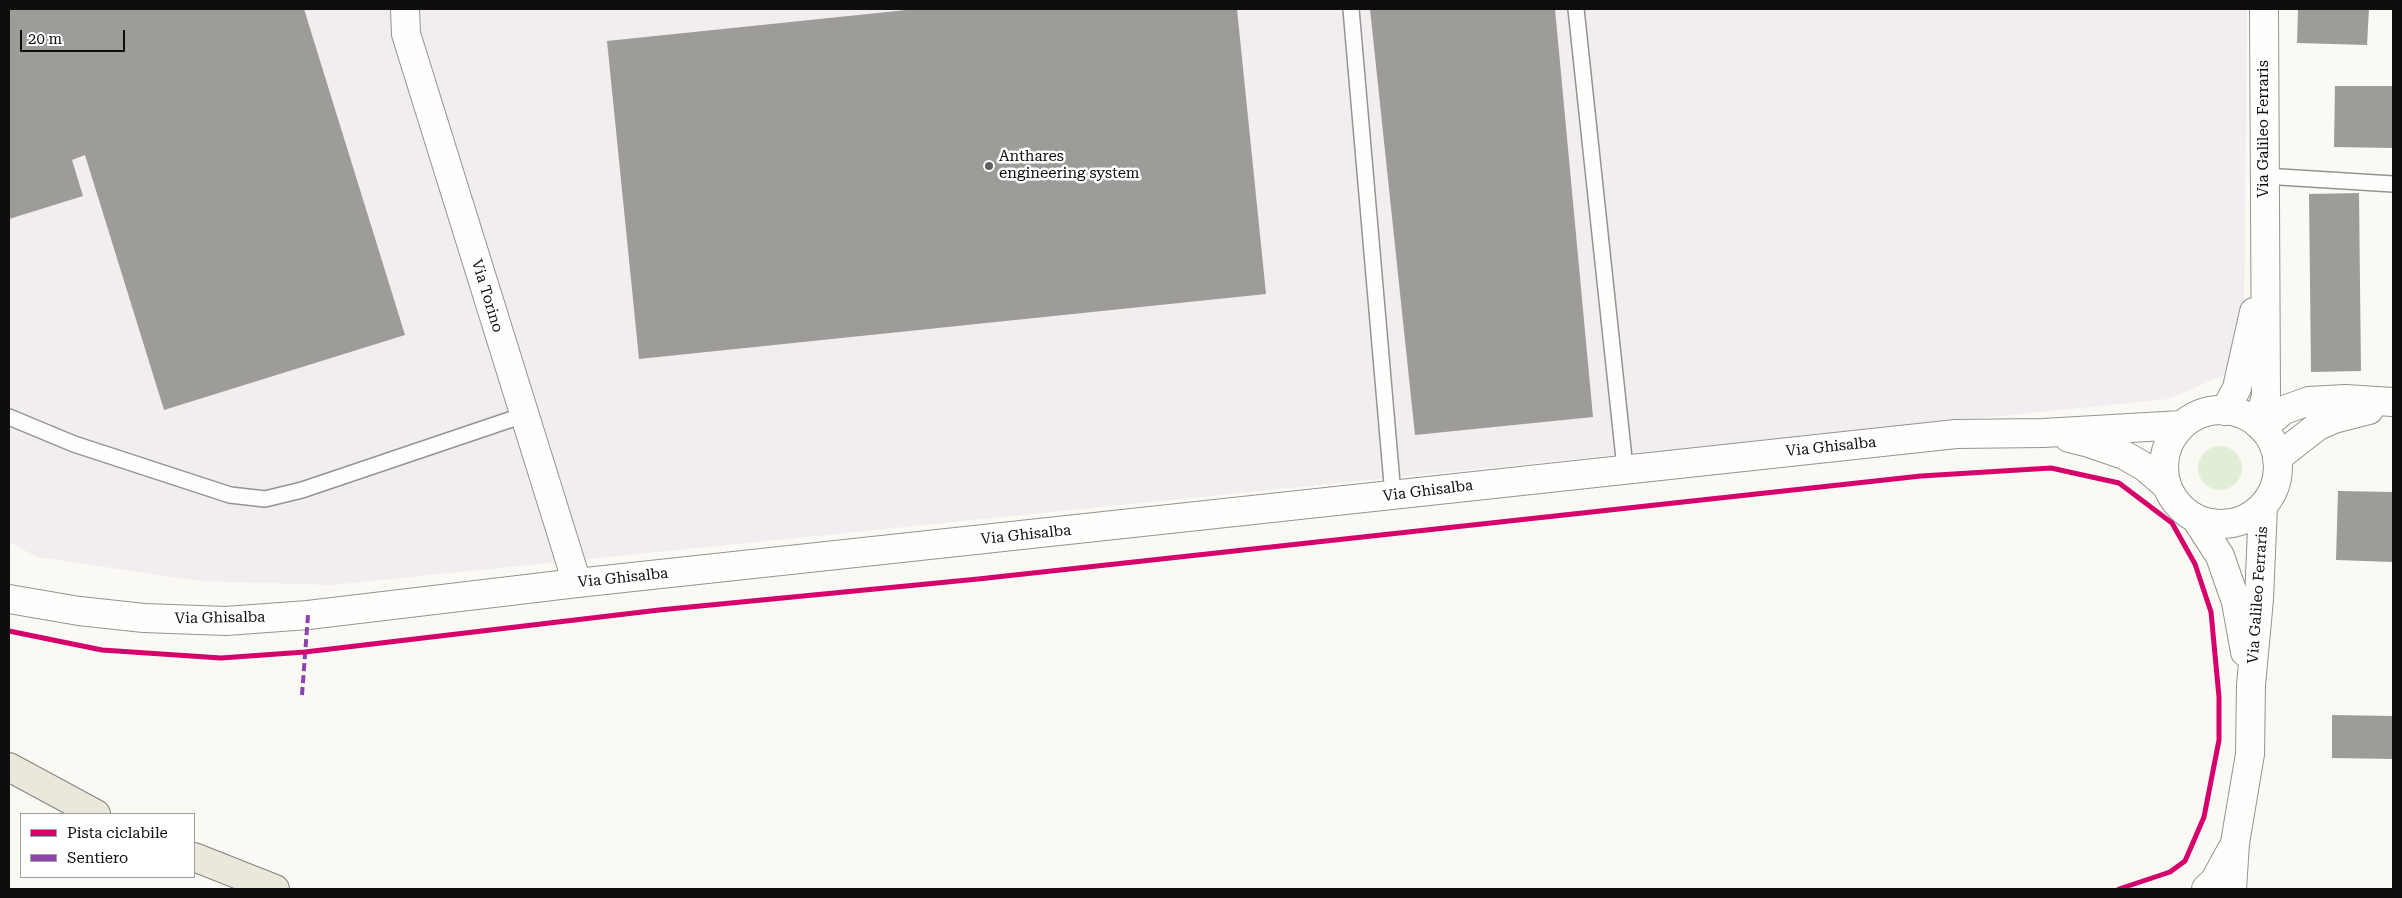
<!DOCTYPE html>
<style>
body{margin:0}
#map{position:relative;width:2402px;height:898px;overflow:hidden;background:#faf9f3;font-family:"Roboto Serif",serif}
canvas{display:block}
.frame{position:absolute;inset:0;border:10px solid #0e0e0e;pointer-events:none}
.legend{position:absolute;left:20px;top:813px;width:175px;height:65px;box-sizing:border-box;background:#fff;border:1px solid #9f9f9f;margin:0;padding:6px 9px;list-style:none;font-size:15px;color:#0e0e0e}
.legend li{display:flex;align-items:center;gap:10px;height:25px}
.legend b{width:25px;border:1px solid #9f9f9f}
.scale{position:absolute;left:20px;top:30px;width:105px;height:22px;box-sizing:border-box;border:2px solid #0e0e0e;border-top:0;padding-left:6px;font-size:15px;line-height:18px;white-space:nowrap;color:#0e0e0e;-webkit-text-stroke:4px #fff;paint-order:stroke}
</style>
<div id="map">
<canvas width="2402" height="898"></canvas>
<div class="frame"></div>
<ul class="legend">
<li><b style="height:6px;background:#d6006c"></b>Pista ciclabile</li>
<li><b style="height:6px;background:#8e44ad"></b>Sentiero</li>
</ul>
<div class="scale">20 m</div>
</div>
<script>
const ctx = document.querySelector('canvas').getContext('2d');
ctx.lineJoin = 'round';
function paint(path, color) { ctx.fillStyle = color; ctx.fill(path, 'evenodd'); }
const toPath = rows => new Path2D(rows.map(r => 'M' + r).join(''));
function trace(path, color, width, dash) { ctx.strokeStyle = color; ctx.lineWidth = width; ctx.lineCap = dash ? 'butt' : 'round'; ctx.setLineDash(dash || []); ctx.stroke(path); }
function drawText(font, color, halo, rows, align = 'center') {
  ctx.font = font + ' "Roboto Serif",serif'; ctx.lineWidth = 5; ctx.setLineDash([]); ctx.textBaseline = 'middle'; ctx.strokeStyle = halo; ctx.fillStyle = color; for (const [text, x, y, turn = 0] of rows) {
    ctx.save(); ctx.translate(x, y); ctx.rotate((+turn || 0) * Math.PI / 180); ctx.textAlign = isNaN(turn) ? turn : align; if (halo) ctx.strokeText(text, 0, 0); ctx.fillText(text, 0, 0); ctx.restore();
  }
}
paint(toPath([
 [9,9,2247,9,2244,322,2224,375,2168,399,332,585,200,581,37,557,9,542]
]), '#f2edef');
paint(toPath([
 '2198 468a22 22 0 1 1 44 0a22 22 0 1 1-44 0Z'
]), '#e2edd5');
paint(toPath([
 [9,9,304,9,405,335,164,410,85,155,72,160,83,196,9,219],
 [916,9,1237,9,1266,294,639,359,607,41],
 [1370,9,1555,9,1593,417,1415,435],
 [2298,9,2369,9,2367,45,2297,43],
 [2335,86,2393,86,2393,148,2334,147],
 [2359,193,2361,371,2311,372,2309,194],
 [2338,491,2393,492,2393,562,2336,560],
 [2332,715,2393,716,2393,759,2332,758]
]), '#9e9c98');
const service = toPath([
 [1351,9,1393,495],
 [1576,9,1625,468],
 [2264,176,2393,184],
 [9,417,74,444,230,495,265,499,302,490,524,415]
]);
const minor = toPath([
 [405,9,406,34,577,583],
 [2225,411,2237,388,2254,312],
 [2258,424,2266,396,2264,9],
 [2262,428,2284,410,2309,401,2345,399,2393,402],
 [2277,458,2318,426,2334,419,2369,410]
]);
const tertiary = toPath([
 '2164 467a57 57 0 1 1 114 0a57 57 0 1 1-114 0Z',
 [2069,438,2089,443,2124,455,2145,467,2166,485],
 [2196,519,2220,556,2236,602,2245,652],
 [9,599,79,611,144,618,226,621,308,615,577,583,1956,434,2043,433,2182,425],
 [2206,889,2215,880,2232,849],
 [2232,889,2235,843,2250,754,2251,685,2259,599,2263,506]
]);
const primary = toPath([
 [9,767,96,814],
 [194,857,275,889]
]);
trace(service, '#949491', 18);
trace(minor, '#949491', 30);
trace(tertiary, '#949491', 30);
trace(primary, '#82817e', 30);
trace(service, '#fefefd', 15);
trace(minor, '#fefefd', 28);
trace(tertiary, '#fefefd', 28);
trace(primary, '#eae8db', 28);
trace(toPath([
 [302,695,308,615]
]), '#8e44ad', 4, [8, 4]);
trace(toPath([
 [9,631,102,650,221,658,305,652,659,610,978,579,1921,476,2051,468,2119,483,2172,523,2195,564,2211,612,2219,697,2219,740,2204,817,2185,861,2170,872,2119,889]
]), '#d6006c', 5);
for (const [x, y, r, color] of [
 [989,166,5,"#61605e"]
]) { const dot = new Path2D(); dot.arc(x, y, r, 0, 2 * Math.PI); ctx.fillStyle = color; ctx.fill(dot); trace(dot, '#fff', 2); }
drawText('15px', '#0e0e0e', '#fff', [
 ["Via Galileo Ferraris",2264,129,-90],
 ["Via Torino",487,296,73],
 ["Via Ghisalba",1831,447,-6],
 ["Via Ghisalba",1428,491,-7],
 ["Via Ghisalba",1026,535,-6],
 ["Via Ghisalba",623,578,-6],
 ["Via Galileo Ferraris",2258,595,-86],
 ["Via Ghisalba",220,618,-1]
]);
drawText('15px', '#0e0e0e', '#fff', [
 ["Anthares",999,157],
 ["engineering system",999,174]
], 'left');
</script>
